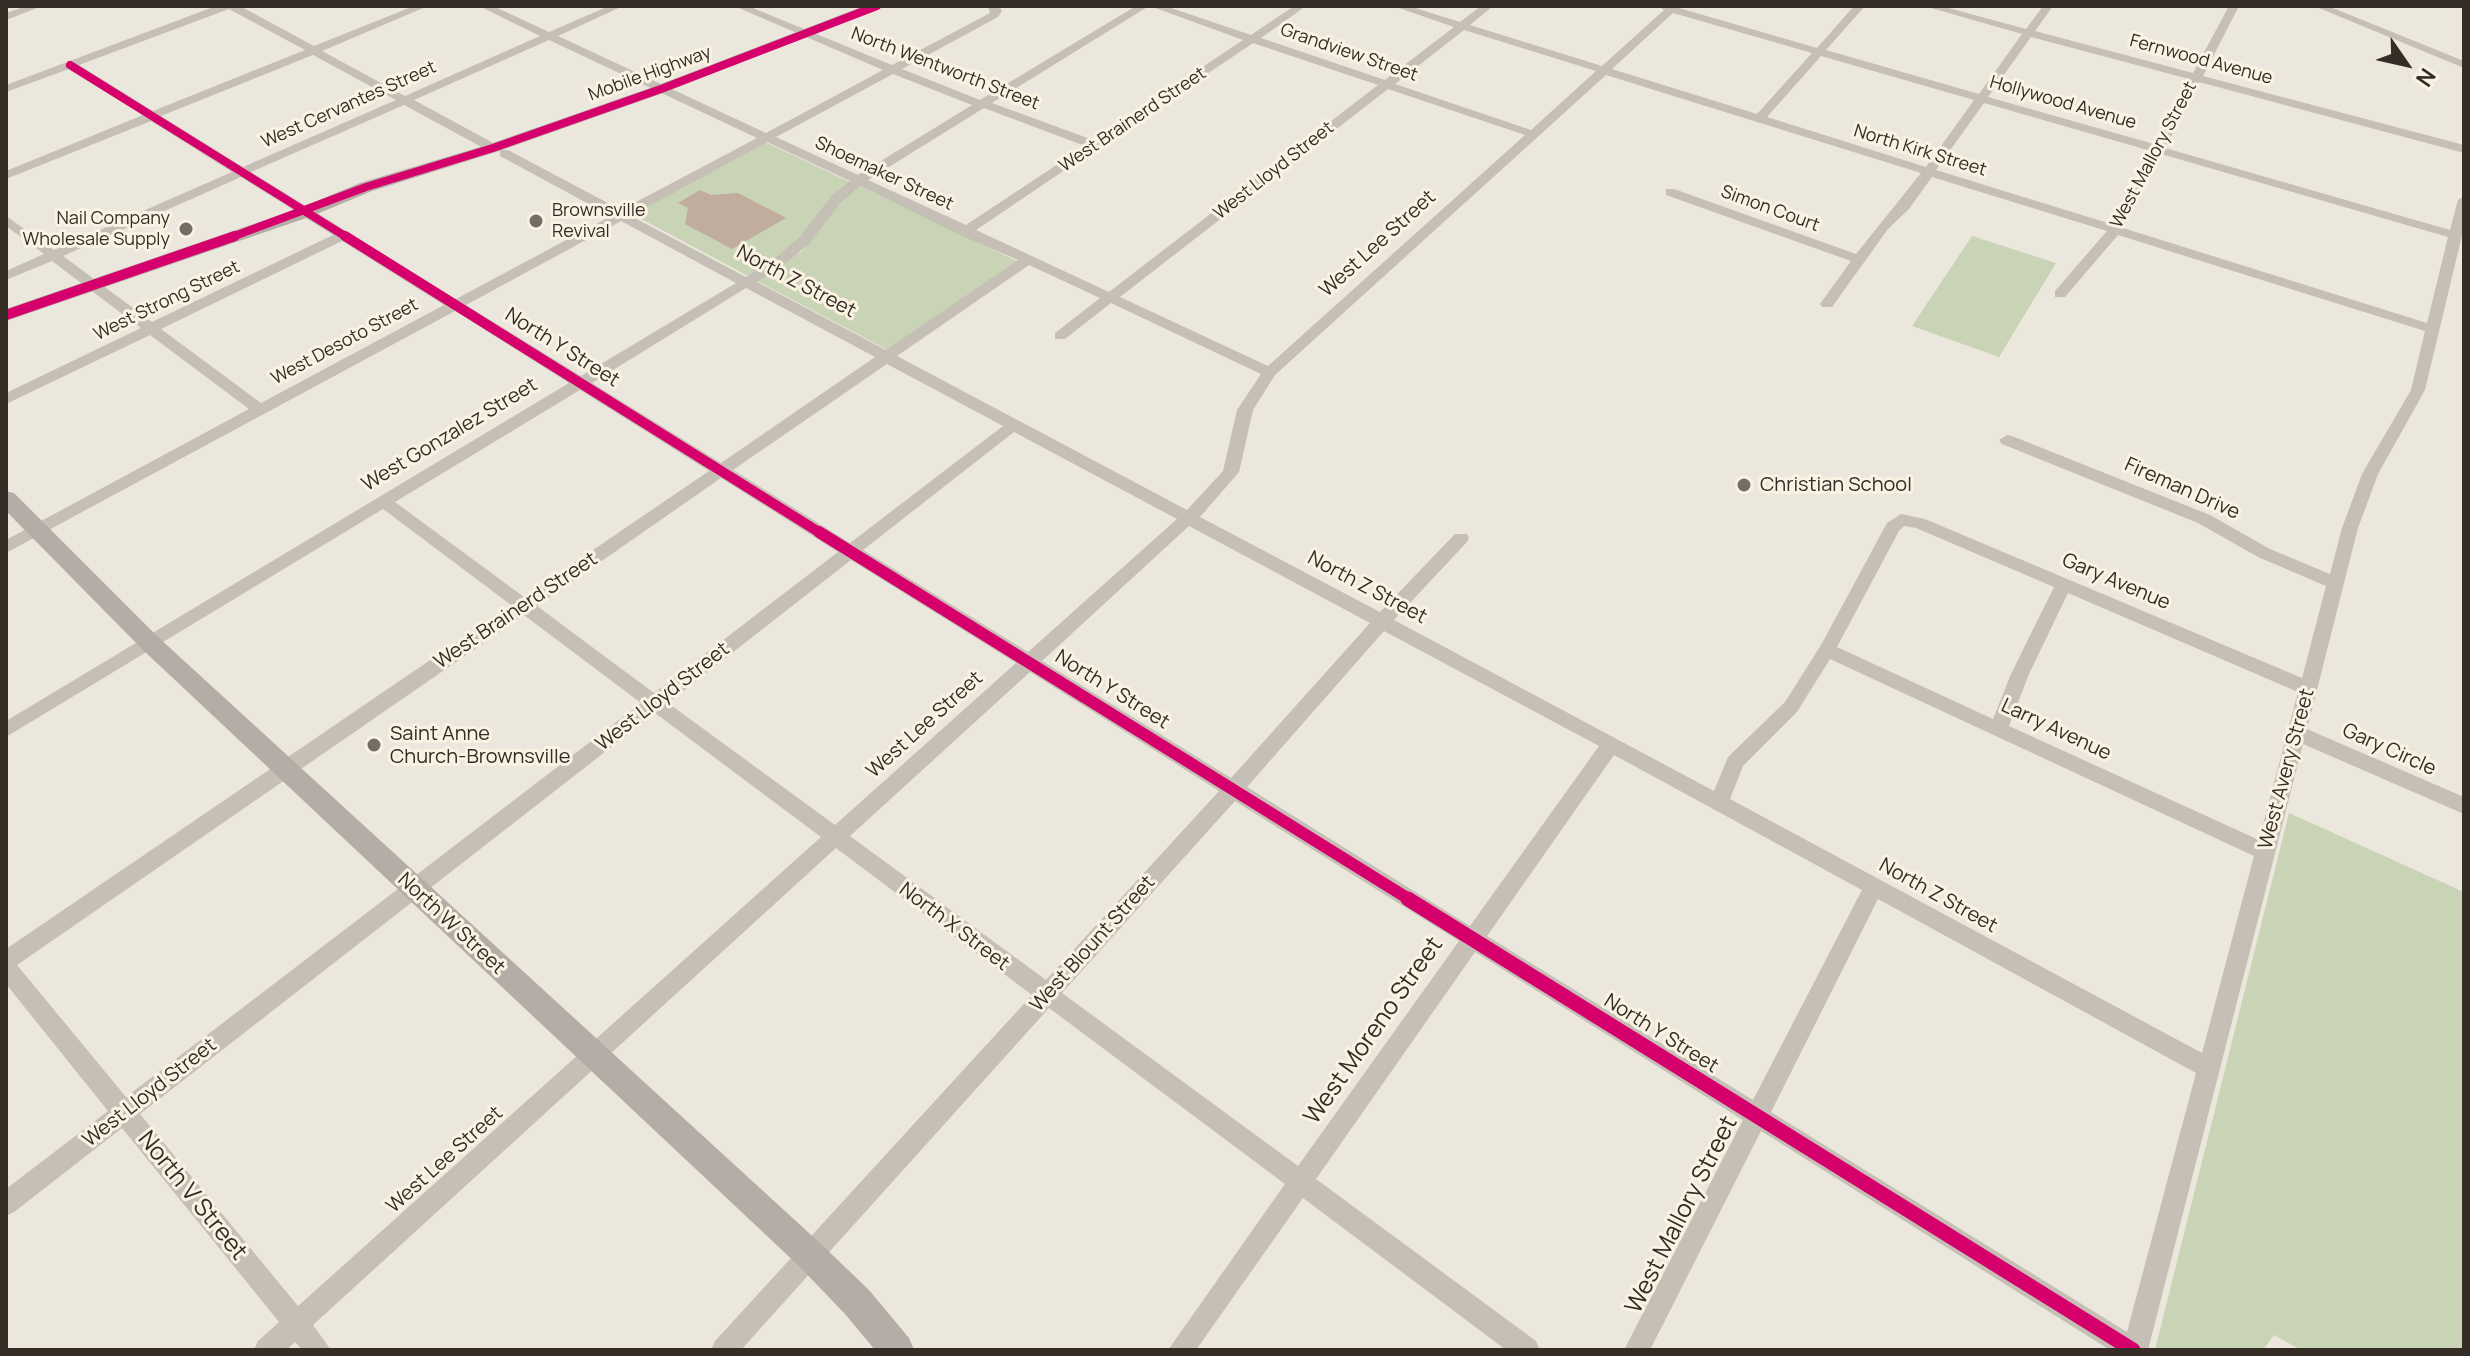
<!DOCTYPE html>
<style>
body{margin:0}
#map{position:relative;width:2470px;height:1356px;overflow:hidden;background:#ece7dc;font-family:Manrope,sans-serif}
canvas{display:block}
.frame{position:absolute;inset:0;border:8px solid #352c25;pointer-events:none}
.north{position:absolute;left:2366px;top:24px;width:80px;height:80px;-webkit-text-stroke:6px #faf2e2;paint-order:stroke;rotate:124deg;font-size:22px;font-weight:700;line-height:32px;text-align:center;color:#352c25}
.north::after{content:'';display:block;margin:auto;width:28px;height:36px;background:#352c25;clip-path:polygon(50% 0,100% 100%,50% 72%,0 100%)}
</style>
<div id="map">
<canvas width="2470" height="1356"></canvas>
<div class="frame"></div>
<div class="north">N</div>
</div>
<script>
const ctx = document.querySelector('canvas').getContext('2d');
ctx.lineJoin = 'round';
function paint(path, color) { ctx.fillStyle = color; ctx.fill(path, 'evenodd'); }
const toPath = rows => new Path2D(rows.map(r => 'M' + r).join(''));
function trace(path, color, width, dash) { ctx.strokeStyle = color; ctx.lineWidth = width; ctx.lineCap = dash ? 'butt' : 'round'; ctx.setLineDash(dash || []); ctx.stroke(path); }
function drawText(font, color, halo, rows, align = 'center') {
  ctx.font = font + ' Manrope,sans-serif'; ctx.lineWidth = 6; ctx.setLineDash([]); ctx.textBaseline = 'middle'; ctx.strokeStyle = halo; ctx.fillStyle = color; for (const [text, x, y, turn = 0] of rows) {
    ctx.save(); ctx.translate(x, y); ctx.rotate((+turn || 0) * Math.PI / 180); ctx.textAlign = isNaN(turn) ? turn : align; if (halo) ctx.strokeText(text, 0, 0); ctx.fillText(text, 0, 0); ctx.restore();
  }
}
paint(toPath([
 [765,142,850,182,829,198,798,240,770,263,748,276,632,214],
 [859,186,1017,261,888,350,757,281,802,251,840,201],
 [1972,236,2056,263,1999,357,1912,326],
 [2289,813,2464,892,2464,1350,2301,1350,2274,1335,2263,1350,2155,1350]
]), '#c9d3b5');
paint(toPath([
 [700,190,711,195,738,193,786,218,732,249,685,224,688,208,678,203]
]), '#c1ad9d');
paint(toPath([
 [27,6,42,6,6,20,6,13,27,6],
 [216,6,240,6,314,46,414,6,428,6,322,51,405,96,540,36,479,6,493,6,549,32,609,6,623,6,558,36,766,133,883,70,734,6,748,6,892,65,990,13,988,6,999,6,1002,11,998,17,902,69,980,100,1136,6,1149,6,992,103,1093,140,1243,40,1150,6,1165,6,1251,35,1294,6,1306,6,1261,38,1385,80,1454,27,1393,6,1409,6,1460,22,1481,6,1493,6,1470,25,1602,66,1664,10,1659,6,1680,6,1679,8,1817,48,1854,6,1865,6,1826,50,1979,94,2022,34,1924,6,1941,6,2026,29,2043,6,2053,6,2035,31,2193,73,2229,6,2239,6,2203,76,2464,145,2464,153,2199,82,2165,148,2450,230,2458,200,2464,196,2464,227,2425,390,2378,474,2358,528,2307,729,2464,797,2464,814,2303,744,2148,1350,2110,1350,1761,1131,1650,1350,1624,1350,1743,1120,1475,952,1316,1179,1536,1341,1540,1350,1506,1350,1303,1198,1196,1350,1168,1350,1285,1184,1049,1008,741,1350,711,1350,715,1341,1032,995,836,848,313,1325,331,1350,302,1350,295,1342,286,1350,254,1350,258,1341,279,1322,122,1128,14,1212,6,1216,6,1189,108,1111,6,984,6,949,511,605,383,509,6,737,6,721,569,383,455,311,6,553,6,540,249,409,150,335,6,404,6,393,141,328,52,261,6,280,6,271,44,254,6,226,6,216,54,250,232,172,151,121,6,179,6,171,143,115,69,69,6,92,6,85,216,6],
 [229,9,305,50,153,111,79,65,229,9],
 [1673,13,1812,53,1757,114,1612,69,1673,13],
 [1464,30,1596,71,1531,130,1395,84,1464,30],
 [2031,37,2189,79,2154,144,1988,97,2031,37],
 [549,40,757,138,621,210,508,150,500,150,500,156,611,216,456,299,251,172,404,105,489,151,497,151,497,145,414,100,549,40],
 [1253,43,1378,85,1109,292,976,230,1253,43],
 [313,55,396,100,243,167,161,116,313,55],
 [1821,56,1974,100,1926,167,1767,117,1821,56],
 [893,74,972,105,858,175,776,137,893,74],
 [1606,75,1921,173,1856,254,1674,189,1666,189,1666,195,1851,261,1820,304,1822,307,1832,307,1888,229,1909,209,1932,177,2107,231,2055,291,2055,297,2065,297,2118,235,2425,331,2411,390,2362,474,2342,528,2330,574,2270,549,2210,515,2012,436,2007,435,1999,440,2002,444,2198,523,2258,557,2326,586,2302,678,1925,519,1901,514,1887,523,1821,645,1785,702,1728,757,1714,791,1394,620,1467,542,1469,538,1467,534,1455,534,1380,612,1200,517,1239,472,1253,410,1275,375,1606,75],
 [1388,89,1525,135,1268,366,1120,297,1388,89],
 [1984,103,2151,151,2111,224,1936,170,1984,103],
 [984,108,1085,146,966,225,868,180,984,108],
 [767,142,850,181,830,197,799,238,770,262,746,277,631,216,767,142],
 [2161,154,2448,237,2427,323,2123,228,2161,154],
 [241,177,333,235,152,322,63,256,241,177],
 [860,186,960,235,1018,260,886,350,757,282,780,268,809,244,840,203,860,186],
 [621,221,736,283,581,376,466,305,621,221],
 [342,241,444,305,261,403,161,329,342,241],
 [1029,265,1100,298,1055,333,1055,339,1065,339,1111,303,1261,374,1237,410,1223,471,1187,510,897,356,1029,265],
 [746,288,875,357,721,463,592,383,746,288],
 [887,364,1003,426,850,543,733,470,887,364],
 [580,390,709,471,524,597,395,502,580,390],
 [1014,432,1177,519,1028,652,863,550,1014,432],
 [721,478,838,552,654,693,537,606,721,478],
 [1189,526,1370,623,1231,778,1042,661,1189,526],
 [1904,526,1916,528,2054,587,2011,674,1993,719,1837,647,1899,531,1904,526],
 [851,560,1016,663,835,825,668,703,851,560],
 [2068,593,2298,692,2259,840,2009,726,2029,674,2068,593],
 [524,615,641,703,126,1097,17,965,524,615],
 [1384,631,1599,746,1470,926,1247,787,1384,631],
 [1830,659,2254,856,2202,1053,1730,799,1743,766,1797,712,1830,659],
 [1030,672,1219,791,1046,980,850,836,1030,672],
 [655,713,821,837,298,1306,140,1114,655,713],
 [1614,755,1862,890,1753,1100,1487,936,1614,755],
 [1235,801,1459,941,1298,1166,1062,993,1235,801],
 [1878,899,2196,1073,2127,1332,1771,1112,1878,899],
 [2314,6,2328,6,2464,61,2464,68,2314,6]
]), '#c5bfb6');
paint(toPath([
 [864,6,884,6,666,92,499,151,372,191,312,216,6,321,6,309,300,208,360,183,487,145,656,86,864,6],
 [6,491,14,493,158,637,821,1244,869,1290,909,1338,914,1350,875,1350,845,1314,799,1266,142,649,6,511,6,491]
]), '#b3ada5');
trace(toPath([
 [70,65,348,238],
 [229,238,366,187,493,148,661,89,877,6]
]), '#d6006c', 8);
trace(toPath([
 [345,236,822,534],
 [6,315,235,236]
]), '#d6006c', 10);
trace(toPath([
 [819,532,1412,901]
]), '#d6006c', 12);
trace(toPath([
 [1408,899,2133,1350]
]), '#d6006c', 15);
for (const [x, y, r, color] of [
 [536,221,8,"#756d65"],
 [186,229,8,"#756d65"],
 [1744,485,8,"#756d65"],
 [374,745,8,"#756d65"]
]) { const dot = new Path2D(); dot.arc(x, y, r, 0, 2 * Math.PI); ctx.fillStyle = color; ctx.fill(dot); trace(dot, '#faf2e2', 3); }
drawText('18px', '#352c25', '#faf2e2', [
 ["Grandview Street",1349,53,19],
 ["Fernwood Avenue",2201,60,15],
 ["North Wentworth Street",945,69,21],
 ["Mobile Highway",650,74,-20],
 ["Hollywood Avenue",2063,103,16],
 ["West Cervantes Street",349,105,-24],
 ["West Brainerd Street",1133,120,-34],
 ["North Kirk Street",1920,151,17],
 ["West Mallory Street",2154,155,-62],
 ["West Lloyd Street",1274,171,-38],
 ["Shoemaker Street",884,174,25],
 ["Simon Court",1770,209,20],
 ["West Strong Street",167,301,-26],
 ["West Desoto Street",345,342,-28]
]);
drawText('18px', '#352c25', '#faf2e2', [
 ["Brownsville",552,211],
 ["Revival",552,232],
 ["Nail Company",170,219,"right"],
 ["Wholesale Supply",170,240,"right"]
], 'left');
drawText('20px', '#352c25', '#faf2e2', [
 ["West Lee Street",1378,244,-42],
 ["North Z Street",796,282,28],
 ["North Y Street",562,348,32],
 ["West Gonzalez Street",450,435,-31],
 ["Fireman Drive",2182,489,24],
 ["Gary Avenue",2116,582,23],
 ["North Z Street",1367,588,28],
 ["West Brainerd Street",516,611,-34],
 ["North Y Street",1112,690,32],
 ["West Lloyd Street",663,697,-38],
 ["West Lee Street",925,725,-42],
 ["Larry Avenue",2056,730,25],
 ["Gary Circle",2389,750,24],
 ["West Avery Street",2287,769,-75],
 ["North Z Street",1938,896,29],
 ["North W Street",451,924,43],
 ["North X Street",954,927,37],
 ["West Blount Street",1093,944,-48],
 ["North Y Street",1661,1034,32],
 ["West Lloyd Street",150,1093,-38],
 ["West Lee Street",445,1160,-42]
]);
drawText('20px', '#352c25', '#faf2e2', [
 ["Christian School",1760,485],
 ["Saint Anne",390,734],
 ["Church-Brownsville",390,757]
], 'left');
drawText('24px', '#352c25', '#faf2e2', [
 ["West Moreno Street",1374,1031,-55],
 ["North V Street",192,1196,51],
 ["West Mallory Street",1682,1215,-63]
]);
</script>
